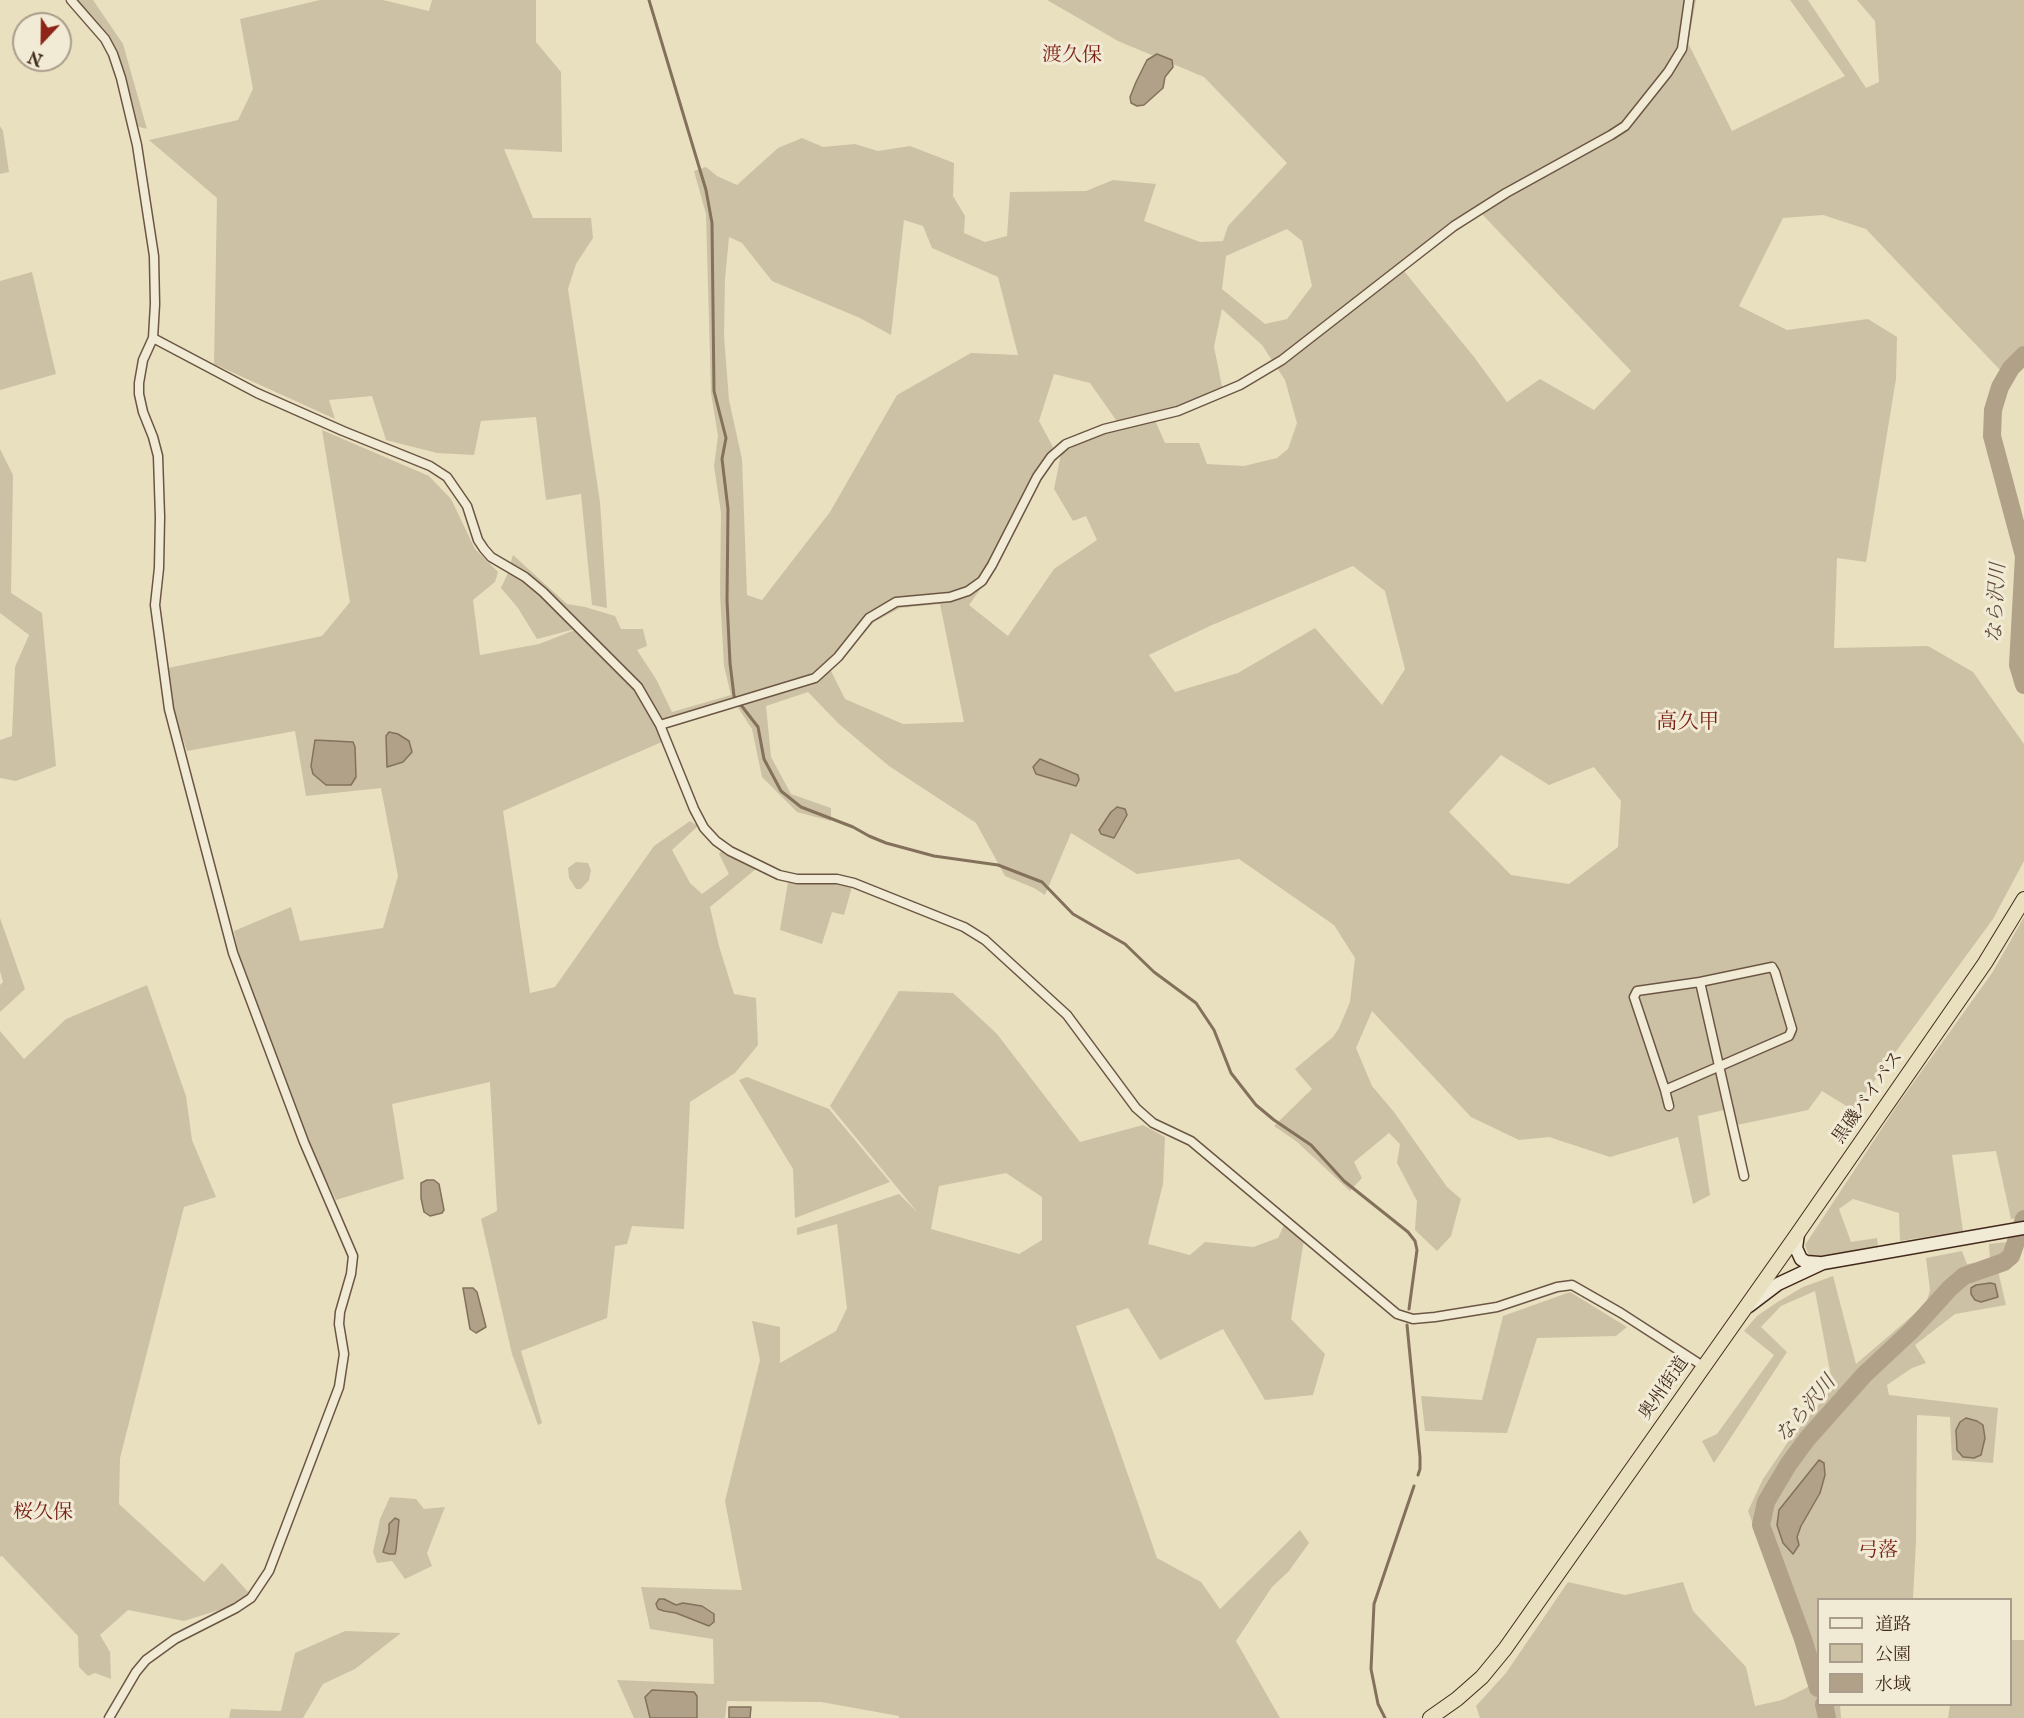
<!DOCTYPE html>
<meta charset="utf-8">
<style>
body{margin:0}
#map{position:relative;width:2024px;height:1718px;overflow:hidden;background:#e9e0c0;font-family:"IM FELL English","Noto Serif JP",serif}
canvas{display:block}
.legend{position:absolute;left:1817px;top:1598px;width:195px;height:108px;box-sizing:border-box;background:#f1ebd6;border:2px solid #ab9d8b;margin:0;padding:8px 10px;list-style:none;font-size:18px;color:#41281a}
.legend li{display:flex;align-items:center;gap:12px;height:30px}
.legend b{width:30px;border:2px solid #ab9d8b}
.north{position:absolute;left:12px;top:12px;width:60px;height:60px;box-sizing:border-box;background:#f1ebd6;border:2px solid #ab9d8b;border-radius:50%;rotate:202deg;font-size:16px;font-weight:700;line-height:24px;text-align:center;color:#41281a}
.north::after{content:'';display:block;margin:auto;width:21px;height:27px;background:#8f2418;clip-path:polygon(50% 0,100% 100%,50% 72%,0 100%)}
</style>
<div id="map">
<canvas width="2024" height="1718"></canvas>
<ul class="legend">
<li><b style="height:8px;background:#f1ebd6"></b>道路</li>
<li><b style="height:16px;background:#ccc1a4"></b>公園</li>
<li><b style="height:16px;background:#b0a188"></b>水域</li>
</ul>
<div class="north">N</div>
</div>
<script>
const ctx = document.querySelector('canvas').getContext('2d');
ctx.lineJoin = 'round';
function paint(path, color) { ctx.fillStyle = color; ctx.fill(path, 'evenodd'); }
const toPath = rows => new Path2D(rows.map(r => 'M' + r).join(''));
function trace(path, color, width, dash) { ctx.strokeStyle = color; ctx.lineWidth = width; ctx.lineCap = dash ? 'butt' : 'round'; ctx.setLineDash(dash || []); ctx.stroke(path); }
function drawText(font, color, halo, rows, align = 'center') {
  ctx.font = font + ' "IM FELL English","Noto Serif JP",serif'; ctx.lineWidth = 6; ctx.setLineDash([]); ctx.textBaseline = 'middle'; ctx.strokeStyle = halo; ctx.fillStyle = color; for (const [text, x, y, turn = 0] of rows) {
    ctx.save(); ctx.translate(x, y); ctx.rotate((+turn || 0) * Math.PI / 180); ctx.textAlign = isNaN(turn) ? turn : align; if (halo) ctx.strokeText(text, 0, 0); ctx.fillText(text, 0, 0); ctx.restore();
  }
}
paint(toPath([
 [75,0,93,0,123,44,147,129,136,126,118,53],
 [320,0,383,0,429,11,432,0,536,0,536,42,561,72,562,152,504,149,533,218,591,218,593,238,576,264,568,289,600,502,607,608,592,605,581,494,546,500,536,417,481,421,474,455,437,453,386,440,372,396,329,400,335,419,214,364,217,198,149,140,238,120,253,89,240,19],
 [1047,0,1696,0,1688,43,1732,131,1845,76,1790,0,1808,0,1866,88,1879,82,1875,21,1857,0,2024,0,2024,346,2000,370,1866,229,1823,215,1783,218,1739,306,1787,330,1868,319,1897,337,1896,379,1866,562,1837,558,1834,648,1928,646,1973,672,2024,744,2024,861,1993,919,1853,1110,1822,1091,1808,1110,1737,1125,1733,1108,1698,1116,1710,1195,1693,1204,1678,1137,1610,1157,1549,1137,1519,1140,1471,1117,1372,1011,1356,1048,1372,1086,1394,1112,1447,1187,1461,1199,1451,1236,1437,1251,1415,1230,1417,1201,1397,1163,1400,1144,1389,1133,1354,1162,1362,1178,1350,1191,1296,1141,1274,1126,1312,1089,1295,1069,1333,1037,1339,1028,1350,1002,1355,958,1334,925,1239,859,1137,874,1071,833,1045,895,1034,888,1005,876,976,823,889,766,839,724,808,692,766,706,771,757,791,794,831,808,831,821,797,812,762,777,752,729,737,706,665,728,634,687,575,629,537,639,518,608,501,588,507,575,513,555,567,604,585,607,615,616,621,629,643,629,647,646,637,650,656,679,672,712,731,695,724,666,720,594,721,513,714,466,718,436,711,393,706,214,694,171,706,167,717,176,737,185,778,148,802,138,823,147,855,144,878,151,910,146,954,163,953,196,965,216,964,233,985,242,1007,236,1010,192,1086,191,1113,180,1156,184,1144,221,1200,242,1223,241,1228,226,1287,163,1204,77,1118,41],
 [1481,213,1631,371,1594,410,1540,379,1507,402,1474,357,1404,271],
 [904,220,923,226,932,248,998,277,1018,355,971,353,897,395,830,512,762,600,747,595,742,459,729,400,724,336,725,279,729,237,742,243,772,281,860,318,891,335],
 [1287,229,1302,241,1312,286,1287,319,1265,324,1222,289,1226,256],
 [1222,309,1262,345,1285,380,1297,423,1288,449,1277,458,1244,466,1207,464,1199,443,1165,443,1155,420,1224,396,1214,347],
 [1054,374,1090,383,1123,430,1087,438,1061,454,1054,489,1073,521,1086,516,1097,540,1054,569,1008,636,969,605,984,584,1053,447,1039,421],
 [1353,566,1385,591,1405,669,1382,705,1315,628,1238,673,1175,692,1149,655,1212,625],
 [940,604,964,722,903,724,845,699,830,669,874,622,900,608],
 [1501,755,1549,785,1594,767,1621,801,1618,847,1569,884,1511,875,1449,812],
 [0,126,3,131,9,172,0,174],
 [32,272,56,374,0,390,0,281],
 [322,430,429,476,451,499,475,549,498,572,495,582,473,600,480,655,539,644,575,630,633,689,659,726,664,741,503,811,530,993,555,987,654,846,690,821,698,826,672,850,690,883,702,894,729,874,719,854,722,850,757,868,710,907,719,946,734,994,756,998,758,1045,735,1073,690,1102,684,1229,632,1226,627,1244,615,1246,607,1318,521,1351,542,1423,538,1425,512,1354,481,1219,497,1211,490,1082,392,1104,404,1179,336,1200,304,1134,239,957,234,931,291,907,300,941,383,928,398,876,381,788,306,796,295,731,187,751,173,710,168,668,322,636,350,602],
 [0,449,13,475,11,593,42,613,56,766,16,781,0,778,0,740,12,736,15,667,29,635,0,613],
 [576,862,588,863,591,870,589,880,581,889,576,889,569,878,568,868],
 [788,882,836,883,852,887,844,915,832,912,822,944,780,930],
 [2024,917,2024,1217,2011,1219,1996,1151,1952,1155,1963,1231,1900,1241,1899,1213,1853,1199,1839,1209,1851,1242,1877,1238,1878,1246,1829,1256,1809,1256,1805,1245,1898,1104,1992,973],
 [0,918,25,989,0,1012,0,985,3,982,0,971],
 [147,985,186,1096,192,1140,216,1197,184,1207,120,1458,119,1504,204,1582,222,1563,249,1593,232,1606,184,1621,128,1610,100,1635,110,1652,111,1679,95,1673,88,1676,79,1667,78,1636,2,1556,0,1557,0,1031,24,1059,66,1019],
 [899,991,953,993,997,1034,1080,1142,1143,1125,1165,1137,1163,1184,1148,1244,1190,1255,1205,1242,1253,1247,1278,1238,1285,1223,1304,1240,1291,1319,1325,1354,1313,1395,1265,1400,1223,1329,1160,1360,1128,1308,1076,1326,1157,1558,1201,1582,1220,1609,1300,1530,1309,1543,1289,1571,1272,1587,1236,1641,1280,1718,899,1718,899,1716,821,1702,727,1701,725,1718,634,1718,617,1680,714,1684,713,1639,650,1629,641,1587,742,1590,725,1501,760,1360,752,1321,780,1327,780,1363,836,1331,847,1308,837,1224,797,1235,797,1228,899,1194,918,1213,830,1106],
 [1006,1173,1042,1197,1042,1240,1019,1254,931,1229,939,1186],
 [747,1077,829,1109,890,1182,795,1218,793,1169,739,1080],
 [2008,1242,2001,1258,1999,1275,2006,1305,1955,1314,1915,1345,1926,1363,1912,1368,1887,1385,1889,1395,1998,1408,1993,1463,1952,1460,1950,1417,1917,1415,1916,1542,1913,1599,1818,1600,1818,1704,1840,1705,1841,1718,1480,1718,1476,1706,1506,1673,1568,1582,1625,1595,1683,1582,1693,1611,1746,1667,1755,1706,1782,1700,1810,1686,1807,1669,1748,1511,1763,1479,1788,1442,1833,1387,1815,1291,1781,1306,1761,1327,1787,1352,1714,1463,1702,1441,1717,1434,1774,1355,1744,1331,1757,1316,1776,1303,1803,1287,1833,1276,1856,1364,1926,1304,1930,1290,1926,1258,1962,1251,1967,1264,1990,1261,1989,1244],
 [1570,1292,1627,1327,1616,1336,1537,1338,1507,1433,1425,1431,1421,1396,1482,1400,1503,1316],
 [390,1497,416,1499,424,1509,445,1507,427,1553,432,1566,405,1579,392,1561,377,1563,373,1552,380,1519],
 [345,1631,401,1633,355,1669,323,1684,303,1718,229,1718,231,1709,281,1711,295,1653],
 [2011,1640,2024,1640,2024,1718,1948,1718,1950,1705,2010,1704]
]), '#ccc1a4');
const water = toPath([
 [1157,54,1172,60,1173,67,1165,77,1163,88,1144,105,1137,106,1131,103,1130,97,1136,82,1147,60,1157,54],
 [389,732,398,734,409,741,412,752,403,762,387,767,386,736,389,732],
 [315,740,353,742,355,747,356,777,351,785,326,785,313,774,311,766,315,740],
 [1040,759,1078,775,1079,780,1076,786,1036,774,1033,767,1040,759],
 [1117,807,1125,809,1127,815,1114,838,1101,834,1099,830,1111,812,1117,807],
 [427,1180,434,1180,439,1184,444,1210,442,1213,430,1216,424,1212,421,1198,421,1183,427,1180],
 [1990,1283,1995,1284,1998,1297,1981,1302,1975,1300,1971,1294,1971,1288,1976,1285,1990,1283],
 [463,1288,473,1288,477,1292,486,1327,476,1333,470,1329,463,1288],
 [1966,1418,1977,1421,1983,1425,1985,1438,1981,1455,1974,1458,1963,1457,1957,1450,1956,1430,1960,1422,1966,1418],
 [1819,1460,1824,1463,1825,1475,1820,1493,1801,1526,1797,1537,1799,1545,1793,1554,1783,1543,1777,1525,1779,1510,1819,1460],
 [395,1518,399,1520,396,1550,395,1554,389,1554,383,1552,389,1532,389,1524,395,1518],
 [659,1599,664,1599,676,1605,683,1603,702,1606,714,1614,714,1622,709,1626,676,1613,664,1611,658,1609,656,1604,659,1599],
 [652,1690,694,1692,697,1696,697,1718,650,1718,645,1697,652,1690],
 [729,1707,751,1707,750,1718,729,1718,729,1707]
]);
paint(water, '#b0a188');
trace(water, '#84715c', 1.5);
trace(toPath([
 [649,0,706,190,712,223,714,391,726,438,722,459,728,509,727,600,730,663,734,696,758,727,764,759,781,791,801,807,853,827,869,836,886,843,934,856,998,865,1042,882,1073,914,1125,944,1154,972,1196,1003,1214,1030,1231,1073,1256,1105,1274,1120,1311,1145,1344,1181,1408,1232,1415,1241,1417,1250,1409,1309],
 [1407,1325,1420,1457,1420,1469,1418,1475],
 [1385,1718,1378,1704,1371,1669,1374,1604,1414,1486]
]), '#84715c', 3);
trace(toPath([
 [2024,355,2011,368,2000,387,1993,410,1992,436,2024,556,2018,665,2024,685],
 [1818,1688,1803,1639,1761,1525,1766,1502,1788,1465,1807,1439,1864,1375,1911,1331,1950,1288,1964,1276,2004,1262,2011,1256,2024,1219],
 [1824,1704,1827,1718]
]), '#b0a188', 18);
const minor = toPath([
 [71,0,105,39,113,54,121,78,137,145,154,256,155,304,153,338,143,360,139,383,139,394,143,412,153,437,158,456,160,517,159,568,155,605,169,709,233,953,304,1142,353,1256,351,1274,340,1312,339,1324,344,1354,339,1387,269,1571,251,1598,236,1608,175,1639,146,1660,136,1672,109,1718],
 [153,338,257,393,343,431,430,466,447,477,467,506,478,540,484,549,491,557,525,577,543,592,638,687,660,725,694,809,704,828,716,841,730,851,779,875,797,879,837,879,854,883,964,927,985,940,1067,1015,1136,1108,1153,1123,1191,1141,1397,1314,1413,1319,1435,1317,1497,1307,1557,1287,1572,1285,1621,1313,1703,1366],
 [660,725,815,678,838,657,869,618,896,602,950,597,968,591,982,581,992,565,1037,477,1051,457,1066,444,1104,429,1178,411,1240,385,1282,360,1454,226,1506,193,1611,135,1625,126,1668,72,1682,49,1689,0],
 [1772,967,1775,972,1792,1029,1789,1036,1665,1090,1634,997,1637,991,1700,982,1772,967],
 [1700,982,1744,1176],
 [1665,1090,1669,1106]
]);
const secondary = toPath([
 [1798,1234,1796,1248,1801,1259,1806,1262,1819,1263],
 [1749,1306,1778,1284,1823,1263,2024,1228]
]);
const trunk = toPath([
 [1430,1718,1457,1699,1482,1677,1505,1649,1798,1233,1985,963,2024,899]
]);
trace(minor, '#6b5644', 11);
trace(secondary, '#41281a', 15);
trace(trunk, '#41281a', 16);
trace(minor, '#f1ebd6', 8);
trace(secondary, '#f1ebd6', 12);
trace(trunk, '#e9e0c0', 14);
drawText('18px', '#41281a', '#f1ebd6', [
 ["黒磯バイパス",1869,1098,-55],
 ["奥州街道",1665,1389,-55]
]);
drawText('20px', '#7a1f14', '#f1ebd6', [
 ["渡久保",1072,57],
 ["桜久保",43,1514],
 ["弓落",1878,1552]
]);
drawText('italic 20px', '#624c3b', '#f1ebd6', [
 ["なら沢川",1998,603,-87],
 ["なら沢川",1807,1410,-50]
]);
drawText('21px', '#7a1f14', '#f1ebd6', [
 ["高久甲",1688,724]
]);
</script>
